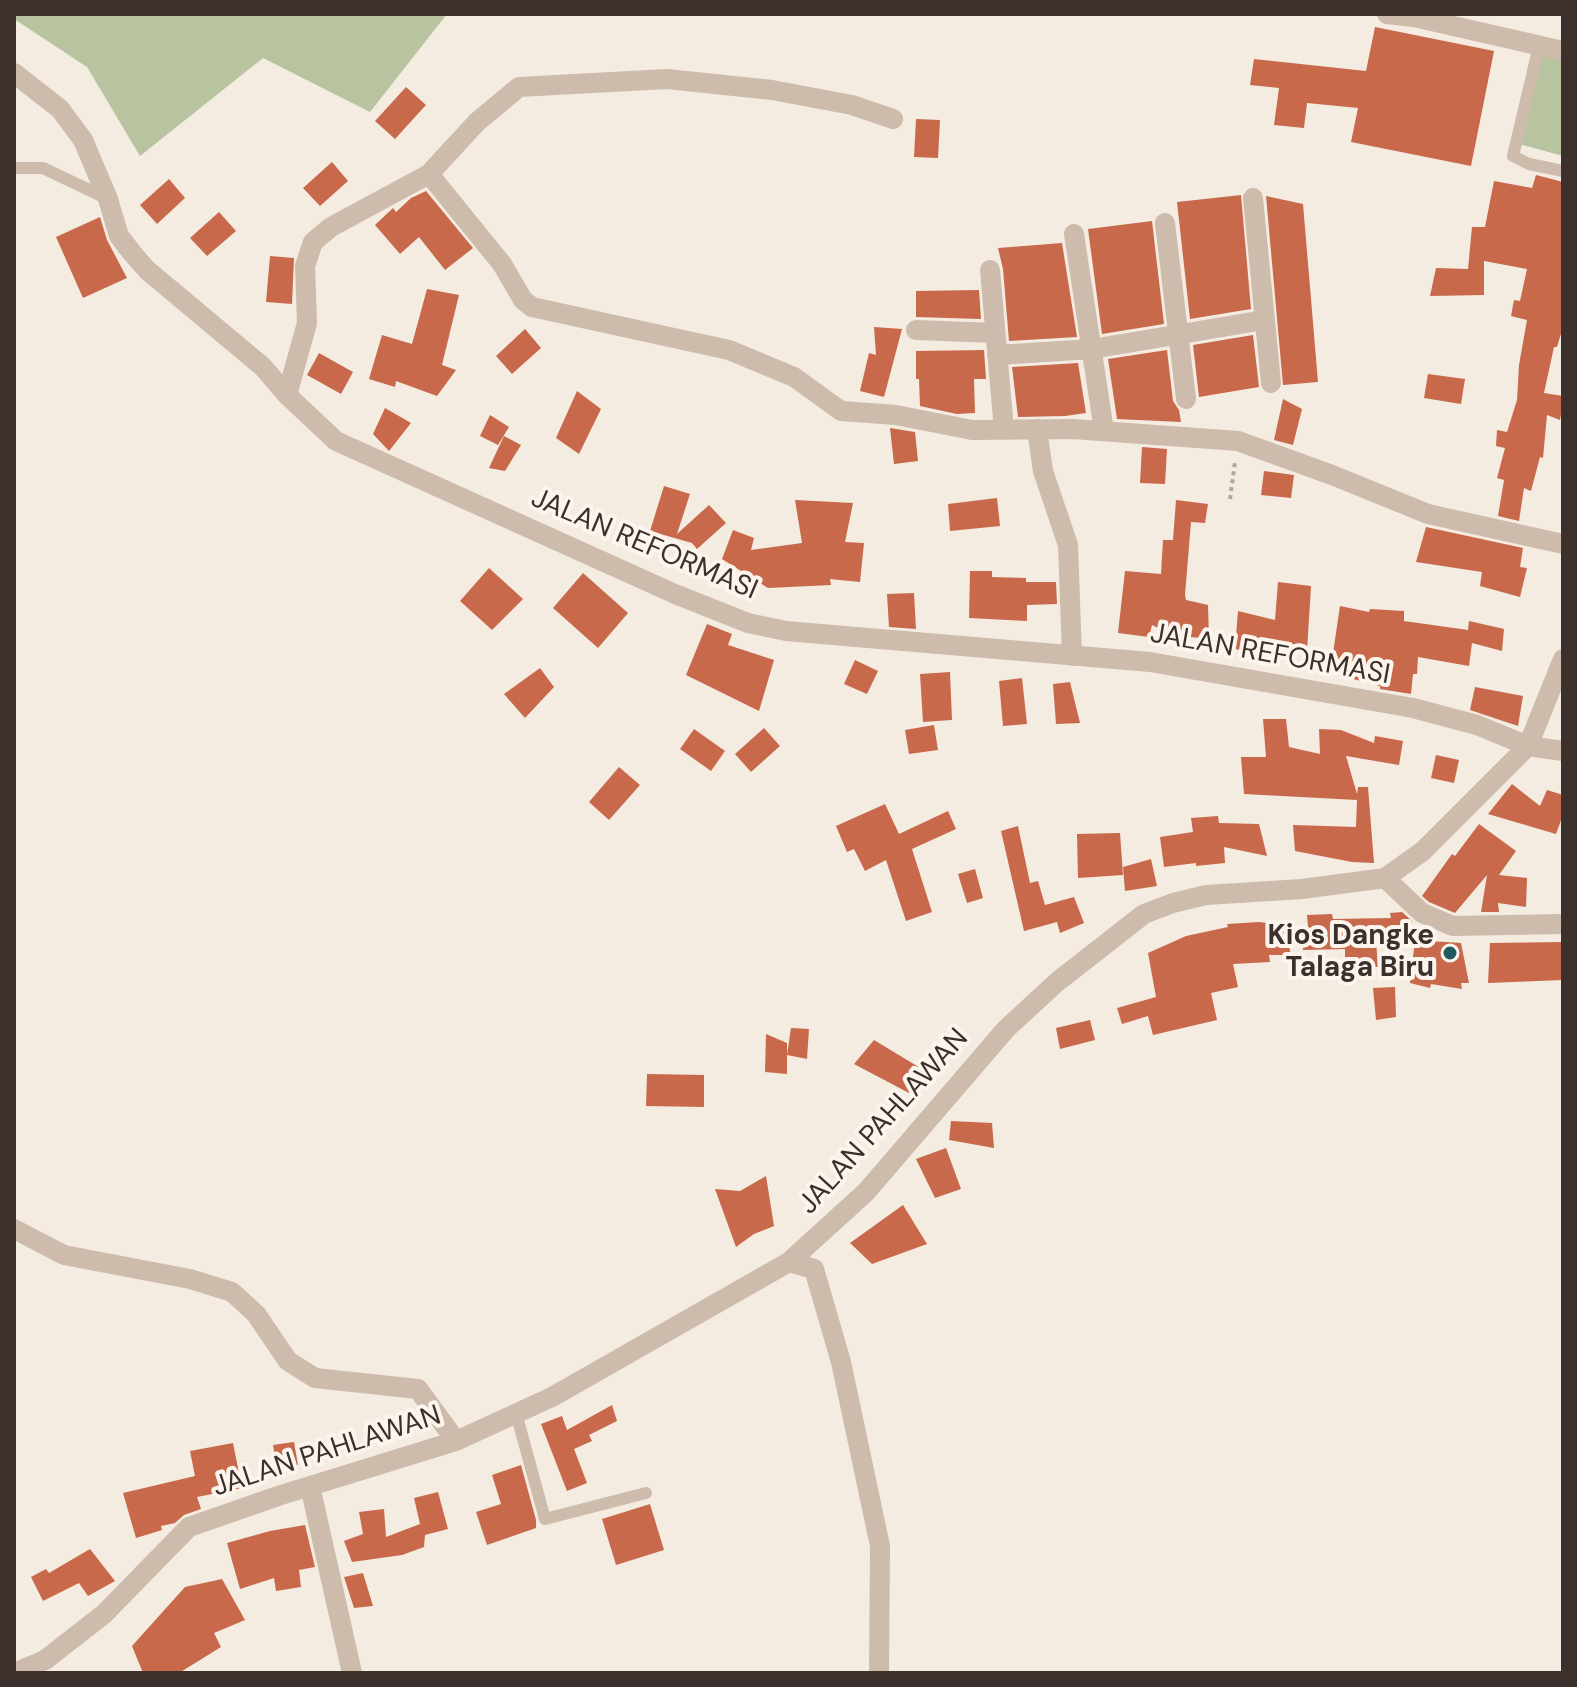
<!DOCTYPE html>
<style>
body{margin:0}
#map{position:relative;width:1577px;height:1687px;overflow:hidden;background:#f4ebe1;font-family:"DM Sans",sans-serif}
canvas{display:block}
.frame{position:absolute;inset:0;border:16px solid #3b302b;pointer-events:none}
</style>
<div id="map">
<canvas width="1577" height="1687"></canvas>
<div class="frame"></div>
</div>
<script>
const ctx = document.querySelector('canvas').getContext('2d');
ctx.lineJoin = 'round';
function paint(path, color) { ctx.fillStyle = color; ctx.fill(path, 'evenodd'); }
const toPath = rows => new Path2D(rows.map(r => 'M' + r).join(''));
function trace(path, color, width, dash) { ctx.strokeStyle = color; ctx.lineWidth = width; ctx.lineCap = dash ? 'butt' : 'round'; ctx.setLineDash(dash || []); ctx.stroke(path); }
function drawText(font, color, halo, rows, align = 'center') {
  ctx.font = font + ' "DM Sans",sans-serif'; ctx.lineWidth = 8; ctx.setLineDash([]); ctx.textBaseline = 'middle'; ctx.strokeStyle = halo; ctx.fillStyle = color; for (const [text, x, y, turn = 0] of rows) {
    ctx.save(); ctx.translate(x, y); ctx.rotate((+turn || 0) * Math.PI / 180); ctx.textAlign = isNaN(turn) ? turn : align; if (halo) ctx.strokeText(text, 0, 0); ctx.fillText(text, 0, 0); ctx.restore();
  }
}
paint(toPath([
 [14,14,447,14,370,112,263,58,140,156,87,67,14,19],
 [1539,53,1563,57,1563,156,1519,144]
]), '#b8c4a0');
paint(toPath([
 [1375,27,1494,51,1471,166,1351,142,1358,108,1307,103,1304,128,1274,125,1279,88,1250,85,1254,59,1366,71],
 [406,87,426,105,395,139,375,121],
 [916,119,940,120,938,158,914,157],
 [332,162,348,181,320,206,303,188],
 [1536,175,1563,182,1563,327,1557,347,1554,347,1544,393,1563,396,1563,402,1560,420,1547,415,1543,458,1540,457,1531,491,1524,488,1519,521,1498,516,1504,480,1497,478,1505,448,1496,446,1497,430,1507,432,1517,400,1519,365,1527,320,1511,316,1514,300,1520,301,1527,269,1484,261,1484,295,1430,296,1436,268,1468,269,1472,227,1485,227,1494,181,1532,188],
 [169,179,185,198,157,224,140,205],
 [426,191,473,248,445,270,419,237,400,254,375,225,393,208,396,212,411,198],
 [1241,195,1251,309,1190,319,1177,202],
 [1266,196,1303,204,1318,382,1283,385],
 [219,212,236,231,207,256,190,238],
 [100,217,107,240,127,278,83,298,56,237],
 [1152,221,1164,324,1102,334,1088,229],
 [1062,243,1077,337,1009,341,1003,269,998,248],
 [270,256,294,258,292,304,266,302],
 [427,289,459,295,442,365,456,370,437,396,396,381,395,387,369,379,382,335,412,344],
 [979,290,981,319,916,317,916,291],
 [874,327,902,329,884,397,860,391,869,353,876,355],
 [525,329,541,348,512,374,496,356],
 [1253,335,1259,387,1199,397,1193,345],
 [984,350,986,379,974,379,975,413,957,414,920,406,919,379,916,379,916,351],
 [1167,350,1173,401,1179,410,1181,422,1117,419,1108,359],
 [319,353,353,372,341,394,307,375],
 [1078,363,1086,413,1065,416,1018,417,1012,367],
 [1428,374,1465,379,1461,404,1424,398],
 [577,391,601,409,579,454,556,438],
 [1283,399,1302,409,1293,445,1274,440],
 [385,408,411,423,389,451,373,434],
 [490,415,509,427,498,445,480,436],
 [890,428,915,432,918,461,894,464],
 [504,436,521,445,505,471,489,468],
 [1142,447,1167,449,1165,484,1140,483],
 [1264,471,1294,475,1291,498,1261,495],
 [664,486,690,494,677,534,709,505,726,523,697,549,692,543,650,531],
 [997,498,1000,526,950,531,948,504],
 [795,500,853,503,845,542,864,543,860,582,830,579,831,585,768,588,722,559,733,530,754,538,751,550,802,543],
 [1176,500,1208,504,1205,523,1191,522,1185,595,1186,600,1208,605,1209,639,1182,636,1182,640,1152,625,1149,637,1118,633,1125,571,1161,574,1163,540,1173,540],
 [1426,527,1523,548,1520,567,1527,568,1520,597,1480,586,1482,572,1416,562],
 [489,568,523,599,492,630,460,601],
 [970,571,992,571,992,577,1026,578,1026,582,1056,582,1057,604,1027,605,1027,621,969,618],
 [583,573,628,613,598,648,553,608],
 [1278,582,1311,586,1307,651,1261,639,1258,653,1235,649,1238,611,1275,620],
 [914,593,916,629,889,627,887,594],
 [1340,606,1369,612,1370,609,1404,611,1404,621,1468,630,1469,621,1504,629,1502,651,1472,643,1469,666,1418,657,1417,674,1413,674,1411,694,1380,689,1380,686,1330,673],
 [707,624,732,634,728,645,774,660,759,711,686,675],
 [855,660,878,671,867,694,844,684],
 [540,668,554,687,525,718,504,694],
 [950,672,952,720,923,722,920,674],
 [1022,678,1027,724,1003,726,999,681],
 [1070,682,1080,723,1056,724,1053,684],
 [1475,687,1523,696,1518,726,1470,710],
 [1263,719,1286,719,1289,747,1320,754,1319,729,1341,730,1374,743,1375,736,1403,741,1399,765,1346,756,1357,794,1358,787,1368,787,1374,863,1352,862,1295,851,1293,825,1356,827,1357,800,1244,794,1241,757,1266,757],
 [934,725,938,750,909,754,905,730],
 [764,728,780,746,751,772,735,754],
 [694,729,725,751,711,771,680,749],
 [1436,755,1459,760,1454,783,1431,778],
 [619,767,640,785,609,820,589,802],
 [1512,784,1540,806,1547,790,1563,795,1563,815,1556,834,1488,814],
 [885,804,899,834,948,811,956,829,912,849,932,912,906,921,886,860,865,871,854,849,847,852,836,826],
 [1218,816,1219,823,1259,824,1267,856,1224,847,1225,863,1196,866,1196,863,1164,867,1160,837,1193,832,1191,818],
 [1479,824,1516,851,1499,875,1527,878,1526,907,1498,903,1499,912,1481,912,1487,875,1455,913,1429,902,1422,896,1452,854,1455,856],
 [1018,826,1030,883,1038,881,1045,905,1074,897,1084,923,1060,933,1057,922,1024,931,1001,831],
 [1120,833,1123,875,1078,878,1077,834],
 [1151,859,1157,886,1125,891,1123,867],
 [975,869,983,898,967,903,958,874],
 [1402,912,1412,921,1410,941,1376,942,1378,967,1345,966,1345,949,1303,950,1301,927,1308,927,1307,915,1332,914,1333,919,1391,918,1390,913],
 [1259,922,1284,925,1291,955,1269,955,1270,962,1233,964,1238,987,1211,993,1217,1020,1153,1035,1148,1016,1122,1024,1117,1008,1156,997,1148,953,1186,936,1228,927,1227,924],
 [1415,940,1461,943,1469,983,1461,983,1462,989,1431,984,1430,988,1410,983],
 [1563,942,1563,980,1488,983,1490,943],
 [1395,987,1396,1017,1376,1020,1373,988],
 [1090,1020,1095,1040,1060,1049,1056,1028],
 [791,1028,809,1029,807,1059,787,1055],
 [766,1034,787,1043,787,1074,765,1072],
 [874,1040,922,1069,909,1093,854,1064],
 [647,1074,704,1075,704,1107,646,1106],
 [951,1121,992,1123,994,1148,949,1140],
 [946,1148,961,1189,935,1198,916,1159],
 [766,1176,774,1226,754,1234,736,1247,715,1189,740,1191],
 [903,1205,927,1244,872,1264,850,1243],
 [612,1405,617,1421,589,1435,592,1441,574,1449,587,1483,567,1491,541,1424,562,1416,567,1430],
 [294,1442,298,1465,277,1468,273,1445],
 [233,1443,242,1488,197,1497,201,1509,184,1515,175,1523,161,1526,162,1530,136,1538,123,1493,195,1476,190,1451],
 [521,1465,536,1520,536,1528,487,1545,476,1512,501,1504,492,1475],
 [438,1492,448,1529,425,1535,424,1547,402,1555,352,1562,344,1541,363,1534,359,1512,384,1509,386,1537,420,1524,414,1498],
 [650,1504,664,1550,616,1565,602,1519],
 [305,1525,315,1567,299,1570,301,1587,276,1591,274,1578,240,1589,227,1543,270,1531],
 [90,1549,115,1581,88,1596,79,1583,43,1601,31,1577,46,1569,49,1573],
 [363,1573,373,1606,354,1608,344,1577],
 [222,1579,245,1620,214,1633,221,1647,179,1673,143,1673,132,1646,185,1587]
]), '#c8694b');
trace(toPath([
 [1230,499,1235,462]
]), '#b9a596', 4, [4, 4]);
trace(toPath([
 [1539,46,1513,156,1529,164,1563,171],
 [14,168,43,168,108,199],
 [516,1413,545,1519,646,1493]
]), '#cdbbac', 12);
trace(toPath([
 [1387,14,1414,17,1563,51],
 [14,73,60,109,83,140,108,199,119,236,133,254,147,270,263,367,287,395,336,441,675,594,748,623,786,631,1150,662,1413,708,1477,725,1528,746,1563,751],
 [429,174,502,264,523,300,532,307,729,350,794,377,841,411,896,415,972,430,1073,429,1238,441,1332,475,1428,514,1563,544],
 [1253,198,1271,383],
 [1165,223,1186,399],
 [1074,234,1104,431],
 [990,270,1004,430],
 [916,330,995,333],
 [997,355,1092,349,1264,320],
 [287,395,307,323,305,266,313,242,331,227,429,174,477,122,519,87,667,79,772,90,852,105,893,119],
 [1037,429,1043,471,1068,545,1072,656],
 [1385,878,1422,913,1453,926,1563,924],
 [14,1229,64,1255,190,1279,232,1292,256,1314,288,1361,315,1378,418,1389,456,1441],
 [789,1262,814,1269,841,1362,880,1546,879,1673],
 [310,1486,352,1673],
 [14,1673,45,1660,104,1614,189,1527,281,1495,456,1441,552,1397,789,1262,866,1192,1006,1029,1057,982,1144,914,1173,903,1206,895,1302,889,1385,878,1423,851,1528,746,1563,659]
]), '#cdbbac', 20);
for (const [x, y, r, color] of [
 [1450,953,8,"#1f5a5e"]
]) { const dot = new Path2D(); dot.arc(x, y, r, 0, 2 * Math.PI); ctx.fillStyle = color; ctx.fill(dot); trace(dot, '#fbf5ee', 3); }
drawText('28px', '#3b302b', '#fbf5ee', [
 ["JALAN REFORMASI",644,545,23],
 ["JALAN REFORMASI",1270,655,10],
 ["JALAN PAHLAWAN",884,1122,-48],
 ["JALAN PAHLAWAN",327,1452,-18]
]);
drawText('bold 28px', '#3b302b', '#fbf5ee', [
 ["Kios Dangke",1434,937],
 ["Talaga Biru",1434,969]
], 'right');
</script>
